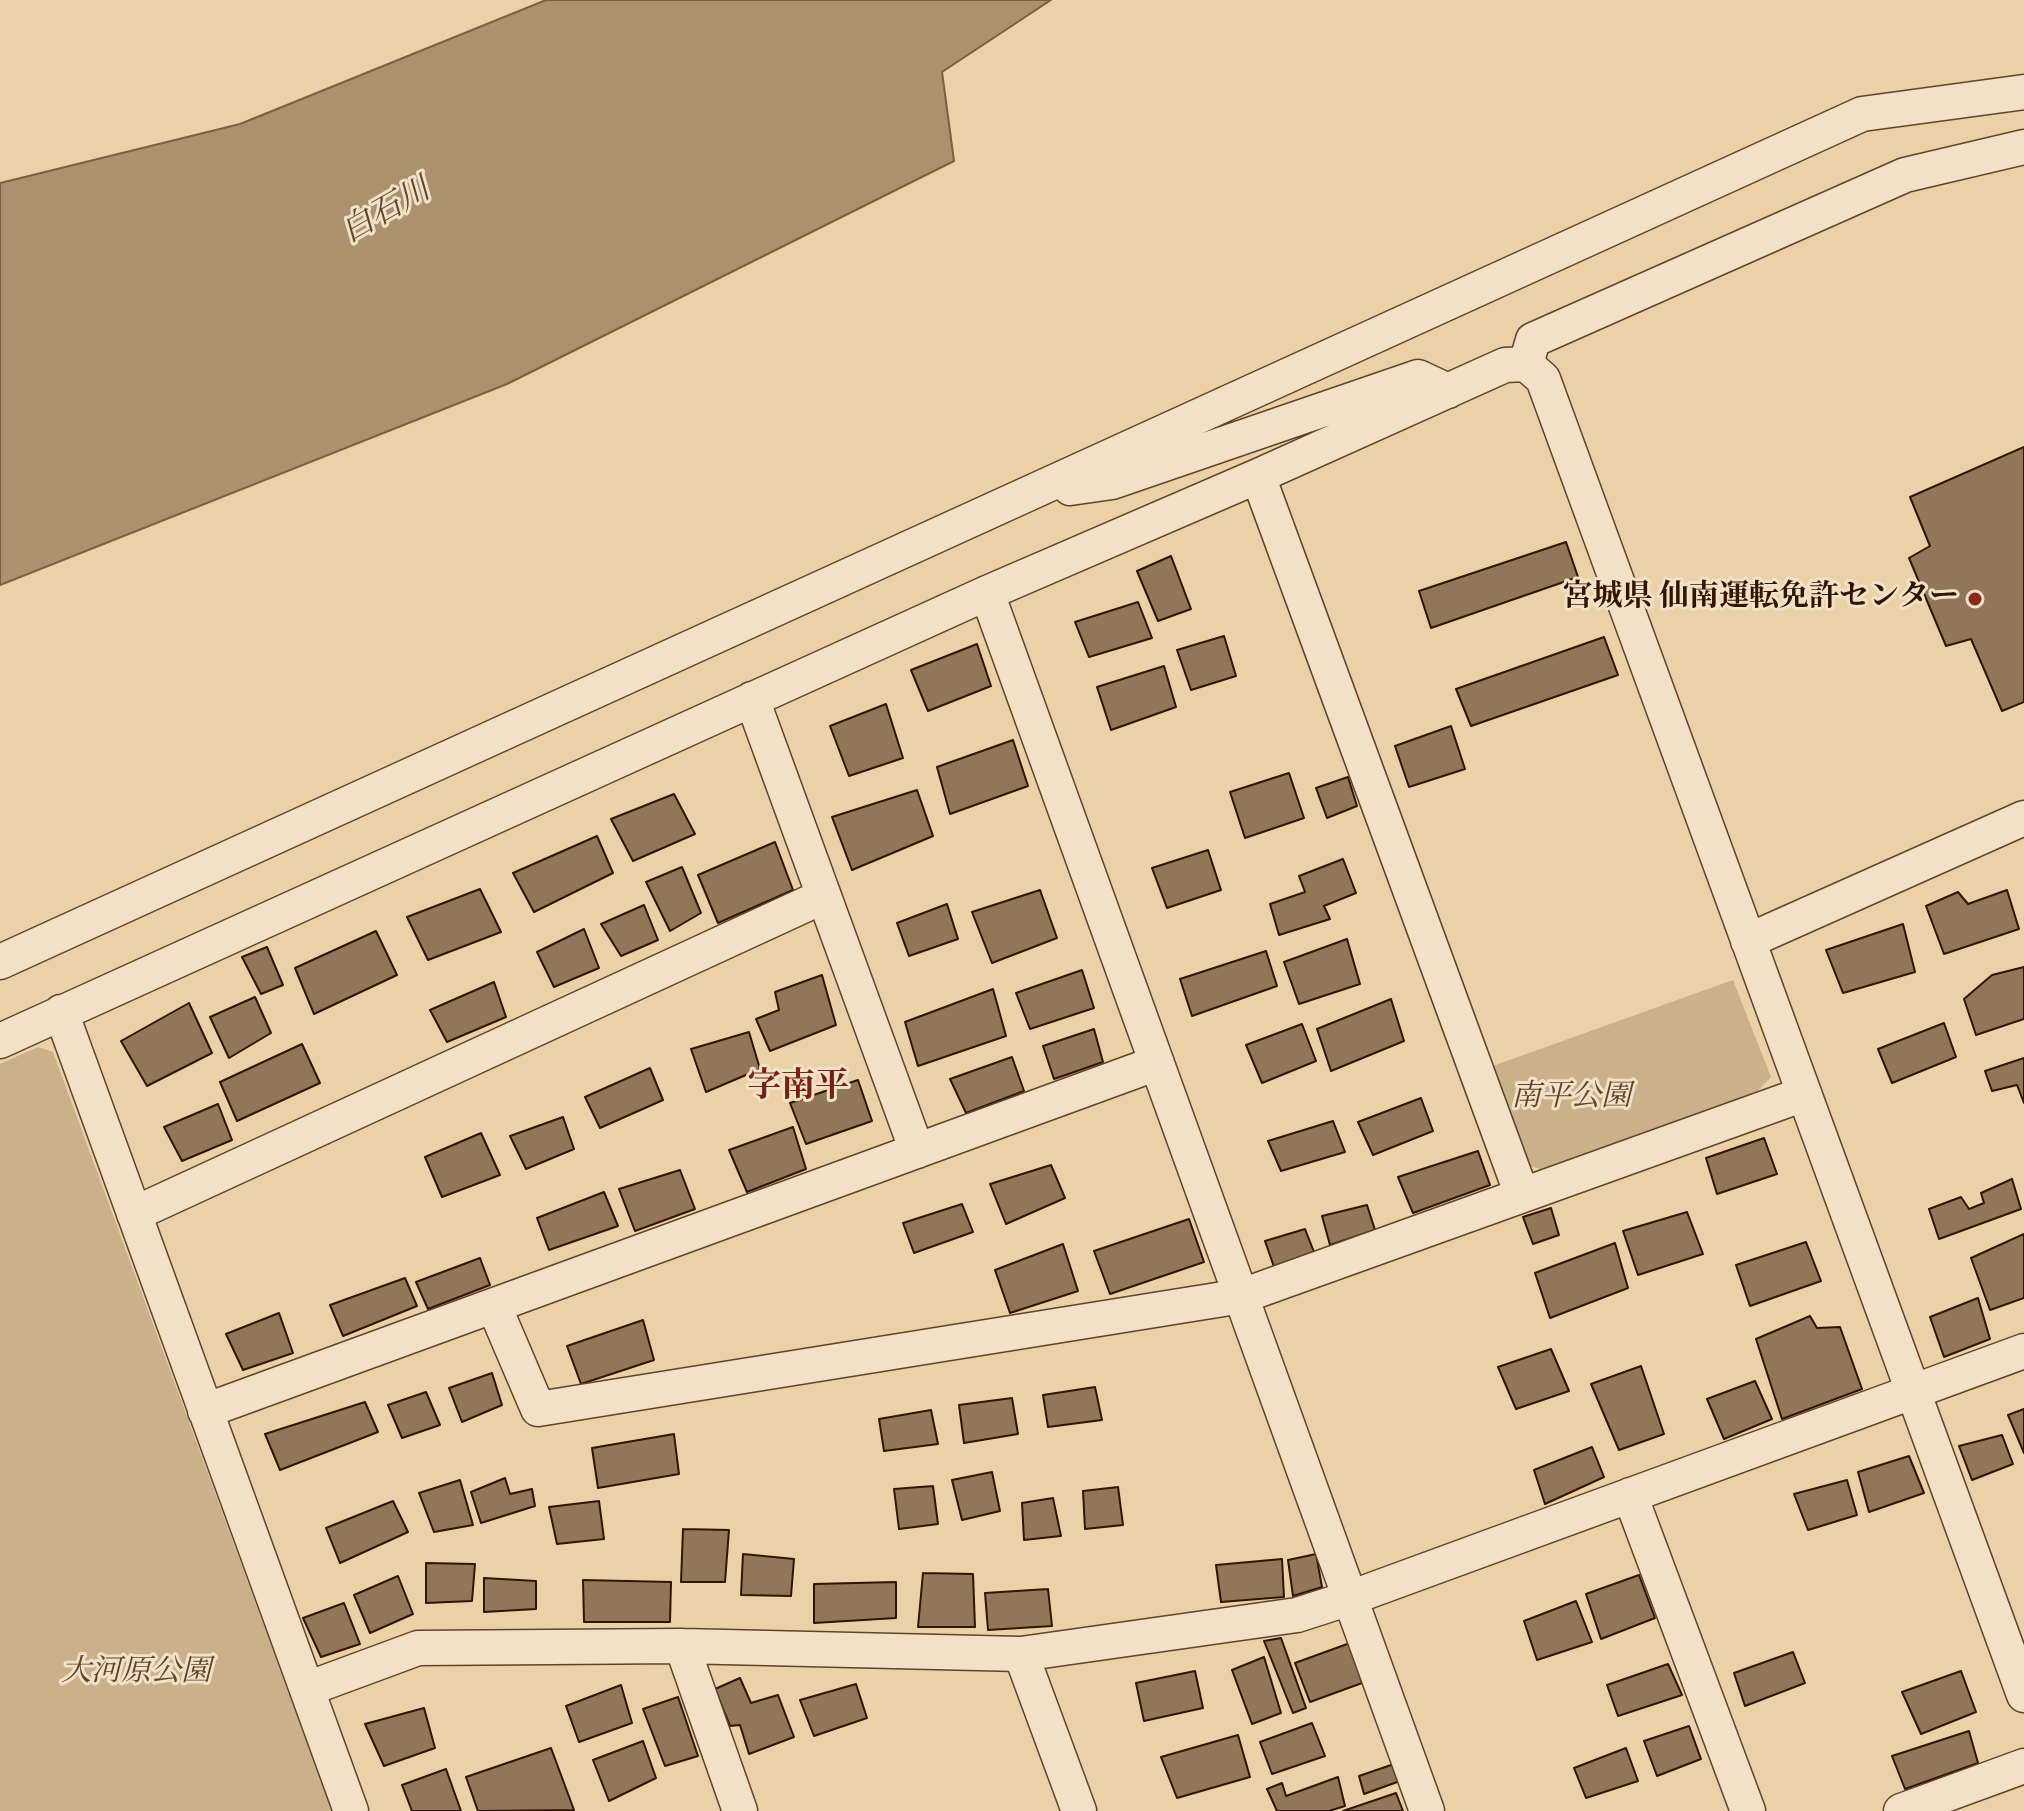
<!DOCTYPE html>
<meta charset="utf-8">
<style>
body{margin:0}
canvas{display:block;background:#ead1a7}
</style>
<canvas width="2024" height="1811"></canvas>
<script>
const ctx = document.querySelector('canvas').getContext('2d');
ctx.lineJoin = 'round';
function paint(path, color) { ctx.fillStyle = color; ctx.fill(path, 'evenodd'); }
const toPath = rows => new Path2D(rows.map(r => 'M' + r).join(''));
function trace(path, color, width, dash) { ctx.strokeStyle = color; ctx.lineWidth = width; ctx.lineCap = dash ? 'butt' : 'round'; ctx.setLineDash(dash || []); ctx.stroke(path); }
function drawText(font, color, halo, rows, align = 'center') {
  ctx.font = font + ' "IM FELL DW Pica","Noto Serif JP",serif'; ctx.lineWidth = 6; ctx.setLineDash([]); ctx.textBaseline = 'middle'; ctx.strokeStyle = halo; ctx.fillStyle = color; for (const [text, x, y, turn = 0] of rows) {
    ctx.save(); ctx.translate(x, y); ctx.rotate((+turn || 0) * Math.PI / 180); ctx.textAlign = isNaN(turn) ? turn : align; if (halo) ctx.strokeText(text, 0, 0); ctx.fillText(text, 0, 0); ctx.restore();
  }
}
paint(toPath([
 [1733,980,1771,1077,1756,1093,1547,1171,1526,1165,1490,1067],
 [38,1047,53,1052,332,1811,0,1811,0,1064]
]), '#cbb18b');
const water = toPath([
 [546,0,1051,0,942,72,954,161,507,384,0,585,0,183,240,124,546,0]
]);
paint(water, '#ab916e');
trace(water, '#7a5f42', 2);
const building = toPath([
 [2024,447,2024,702,2002,711,1971,639,1946,646,1909,558,1930,546,1910,497,2024,447],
 [1566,542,1578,577,1431,628,1419,591,1566,542],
 [1171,556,1191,609,1158,621,1137,571,1171,556],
 [1138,602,1152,638,1089,657,1075,622,1138,602],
 [1224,636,1236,676,1191,690,1177,650,1224,636],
 [1604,637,1618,675,1471,726,1456,689,1604,637],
 [977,644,991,686,928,711,911,670,977,644],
 [1164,666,1176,707,1111,730,1097,687,1164,666],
 [886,704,903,758,849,776,830,726,886,704],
 [1451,726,1465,769,1409,787,1395,746,1451,726],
 [1013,740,1028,786,950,814,937,767,1013,740],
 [1289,773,1304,818,1245,838,1230,792,1289,773],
 [1348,777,1357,806,1327,818,1316,788,1348,777],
 [917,790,933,836,852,870,832,817,917,790],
 [674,794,695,834,633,861,611,819,674,794],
 [597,836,613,873,534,912,513,873,597,836],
 [775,842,793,890,718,923,698,875,775,842],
 [1208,850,1221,890,1167,908,1152,868,1208,850],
 [1343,859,1356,893,1324,906,1330,919,1279,935,1270,904,1305,892,1299,876,1343,859],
 [682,867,701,913,670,931,646,882,682,867],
 [480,889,501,932,428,960,407,917,480,889],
 [1040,890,1057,938,992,963,972,912,1040,890],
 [2007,890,2019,929,1944,954,1926,906,1958,892,1968,904,2007,890],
 [947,904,958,939,909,956,897,923,947,904],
 [644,905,658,940,621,956,601,924,644,905],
 [1903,924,1915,972,1843,993,1826,950,1903,924],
 [584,929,599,968,554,987,537,952,584,929],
 [376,931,397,975,314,1014,295,968,376,931],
 [1347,939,1360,984,1299,1004,1284,962,1347,939],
 [267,947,283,985,261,994,242,957,267,947],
 [1266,951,1277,986,1192,1016,1180,979,1266,951],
 [2024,967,2024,1019,1976,1035,1964,999,1992,975,2024,967],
 [1082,970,1094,1008,1030,1029,1016,993,1082,970],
 [822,975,836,1025,770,1051,756,1019,779,1010,775,992,822,975],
 [494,982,506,1017,447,1042,430,1010,494,982],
 [993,989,1006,1036,918,1066,905,1022,993,989],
 [255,997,271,1033,229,1058,210,1017,255,997],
 [1391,999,1404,1041,1331,1071,1317,1029,1391,999],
 [189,1003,212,1053,147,1086,121,1041,189,1003],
 [1944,1023,1956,1057,1892,1083,1878,1049,1944,1023],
 [1302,1024,1316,1061,1262,1083,1246,1045,1302,1024],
 [1094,1029,1103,1062,1054,1079,1043,1046,1094,1029],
 [749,1032,760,1069,706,1092,691,1049,749,1032],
 [302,1044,320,1083,237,1121,220,1082,302,1044],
 [1012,1057,1024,1091,966,1113,950,1079,1012,1057],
 [2024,1058,2024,1103,2017,1085,1992,1091,1985,1071,2024,1058],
 [650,1068,663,1100,600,1128,585,1097,650,1068],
 [858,1080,872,1121,806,1144,790,1103,858,1080],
 [1421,1098,1433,1131,1373,1155,1358,1122,1421,1098],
 [218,1104,232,1140,182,1161,164,1127,218,1104],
 [563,1117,574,1149,526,1169,510,1136,563,1117],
 [1333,1121,1345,1152,1281,1171,1268,1141,1333,1121],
 [793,1127,806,1169,747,1192,729,1150,793,1127],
 [481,1133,500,1175,442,1197,425,1157,481,1133],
 [1764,1138,1777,1174,1717,1194,1706,1158,1764,1138],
 [1478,1151,1490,1185,1413,1213,1398,1177,1478,1151],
 [1051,1165,1065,1198,1006,1224,990,1184,1051,1165],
 [680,1170,695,1209,635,1231,619,1189,680,1170],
 [2012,1179,2021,1209,1939,1239,1929,1209,1961,1197,1969,1209,1984,1203,1981,1193,2012,1179],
 [604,1192,618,1226,549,1250,537,1218,604,1192],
 [962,1204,973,1232,914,1253,903,1223,962,1204],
 [1367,1205,1375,1230,1330,1245,1322,1216,1367,1205],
 [1551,1208,1559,1235,1533,1244,1523,1217,1551,1208],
 [1687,1212,1703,1254,1638,1275,1623,1231,1687,1212],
 [1189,1219,1204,1262,1110,1294,1094,1251,1189,1219],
 [1305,1229,1314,1252,1274,1267,1265,1241,1305,1229],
 [2024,1234,2024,1298,1990,1310,1971,1258,2024,1234],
 [1806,1242,1821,1281,1750,1306,1736,1265,1806,1242],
 [1615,1243,1628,1288,1550,1318,1535,1273,1615,1243],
 [1063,1244,1078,1291,1010,1313,995,1270,1063,1244],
 [480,1258,490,1285,428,1309,416,1282,480,1258],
 [405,1278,417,1306,343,1336,330,1305,405,1278],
 [1978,1298,1990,1339,1944,1357,1930,1317,1978,1298],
 [279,1313,293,1353,243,1370,226,1334,279,1313],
 [1810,1316,1817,1328,1840,1327,1862,1389,1782,1419,1756,1339,1810,1316],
 [643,1320,654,1360,581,1384,567,1346,643,1320],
 [1551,1349,1569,1391,1516,1409,1498,1367,1551,1349],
 [1641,1366,1664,1434,1619,1450,1591,1384,1641,1366],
 [492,1373,502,1405,462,1422,449,1388,492,1373],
 [1755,1381,1772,1419,1724,1439,1707,1399,1755,1381],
 [1095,1387,1102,1420,1048,1427,1043,1395,1095,1387],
 [426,1392,440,1425,402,1438,388,1405,426,1392],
 [1012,1398,1018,1434,964,1443,959,1405,1012,1398],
 [365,1402,378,1432,280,1470,265,1434,365,1402],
 [2024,1409,2024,1453,2008,1415,2024,1409],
 [931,1410,938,1444,884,1451,879,1419,931,1410],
 [674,1434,679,1474,598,1488,592,1448,674,1434],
 [2002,1435,2013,1464,1972,1480,1959,1446,2002,1435],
 [1592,1447,1604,1477,1545,1504,1534,1470,1592,1447],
 [1909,1456,1924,1493,1869,1512,1858,1472,1909,1456],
 [992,1472,1000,1511,962,1520,952,1480,992,1472],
 [505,1478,510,1494,532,1489,535,1506,481,1523,471,1492,505,1478],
 [460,1480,473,1525,434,1532,419,1493,460,1480],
 [1847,1480,1857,1515,1808,1530,1794,1494,1847,1480],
 [933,1486,938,1524,899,1529,894,1489,933,1486],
 [1118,1487,1123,1525,1085,1529,1083,1491,1118,1487],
 [1053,1498,1061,1536,1024,1540,1022,1503,1053,1498],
 [393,1501,408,1532,340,1563,326,1528,393,1501],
 [599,1501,604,1539,557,1544,549,1507,599,1501],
 [683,1529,729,1530,725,1582,681,1582,683,1529],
 [743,1554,794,1559,791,1596,741,1595,743,1554],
 [1316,1554,1322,1587,1293,1596,1288,1560,1316,1554],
 [1282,1559,1284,1597,1221,1602,1216,1565,1282,1559],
 [426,1563,475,1564,472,1601,426,1603,426,1563],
 [923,1573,973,1574,975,1627,918,1627,923,1573],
 [1639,1575,1655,1618,1601,1639,1586,1594,1639,1575],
 [398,1576,413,1614,370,1633,354,1595,398,1576],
 [484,1578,536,1581,536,1609,484,1612,484,1578],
 [583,1580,671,1582,670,1622,584,1622,583,1580],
 [896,1582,896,1618,814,1623,814,1584,896,1582],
 [1048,1589,1052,1626,988,1630,985,1593,1048,1589],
 [1576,1601,1592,1642,1537,1660,1524,1621,1576,1601],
 [344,1603,360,1644,321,1657,303,1618,344,1603],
 [1281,1638,1306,1708,1293,1713,1264,1641,1281,1638],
 [1350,1643,1362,1683,1310,1702,1295,1663,1350,1643],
 [1793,1652,1805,1683,1745,1706,1734,1673,1793,1652],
 [1264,1657,1281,1713,1252,1724,1232,1670,1264,1657],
 [1668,1664,1682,1695,1618,1716,1607,1685,1668,1664],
 [1195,1671,1203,1708,1144,1721,1136,1683,1195,1671],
 [1961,1671,1976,1712,1921,1734,1902,1692,1961,1671],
 [740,1678,751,1703,778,1695,794,1737,749,1754,740,1725,730,1726,715,1689,740,1678],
 [856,1684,867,1718,814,1736,800,1700,856,1684],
 [621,1685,632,1723,579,1742,566,1706,621,1685],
 [678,1697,698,1756,665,1766,643,1709,678,1697],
 [424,1708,435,1748,384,1766,365,1724,424,1708],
 [1312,1723,1325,1756,1272,1774,1260,1742,1312,1723],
 [1689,1726,1701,1759,1657,1776,1644,1741,1689,1726],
 [1969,1731,1978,1763,1905,1789,1892,1756,1969,1731],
 [1238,1735,1250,1777,1177,1798,1161,1757,1238,1735],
 [643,1741,656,1778,609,1801,593,1760,643,1741],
 [551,1748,574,1810,478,1811,466,1777,551,1748],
 [1626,1748,1638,1781,1586,1798,1574,1768,1626,1748],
 [1394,1764,1400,1781,1364,1794,1359,1776,1394,1764],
 [446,1769,461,1811,412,1811,402,1785,446,1769],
 [1338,1777,1345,1806,1329,1811,1277,1811,1267,1789,1282,1783,1286,1796,1338,1777],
 [1396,1793,1403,1811,1343,1811,1396,1793]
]);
paint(building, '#917757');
trace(building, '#311500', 2);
const minor = toPath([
 [1526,364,1533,340,1905,175,2024,147],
 [1258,476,1522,1195],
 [1070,488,1112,482,1418,377,1448,391],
 [987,593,1427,1811],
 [752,699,917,1151],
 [1748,941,2024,818],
 [0,962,1862,114,2024,92],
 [61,1012,351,1811],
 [0,1041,987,593,1258,476,1505,365,1526,364,1543,379,2024,1695],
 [134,1214,824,896],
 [494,1306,538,1409,1242,1296,1804,1094],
 [205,1411,1157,1063],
 [1630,1495,1748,1811],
 [682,1646,740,1811],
 [1021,1654,1079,1811],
 [307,1689,418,1648,682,1646,1021,1654,1297,1615,1350,1598,2024,1351],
 [1901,1811,2024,1766]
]);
trace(minor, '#5f442a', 37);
trace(minor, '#f1e1c6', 34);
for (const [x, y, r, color] of [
 [1975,599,8,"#8f2418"]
]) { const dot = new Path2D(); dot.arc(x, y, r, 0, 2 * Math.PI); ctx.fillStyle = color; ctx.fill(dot); trace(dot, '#f1e1c6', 3); }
drawText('bold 30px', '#311500', '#f1e1c6', [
 ["宮城県 仙南運転免許センター",1959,599]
], 'right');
drawText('italic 30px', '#5f442a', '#f1e1c6', [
 ["南平公園",1571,1099],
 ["大河原公園",136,1674]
]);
drawText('italic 32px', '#62472c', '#f1e1c6', [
 ["白石川",387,213,-30]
]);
drawText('bold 34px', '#7a1f14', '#f1e1c6', [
 ["字南平",798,1089]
]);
</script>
